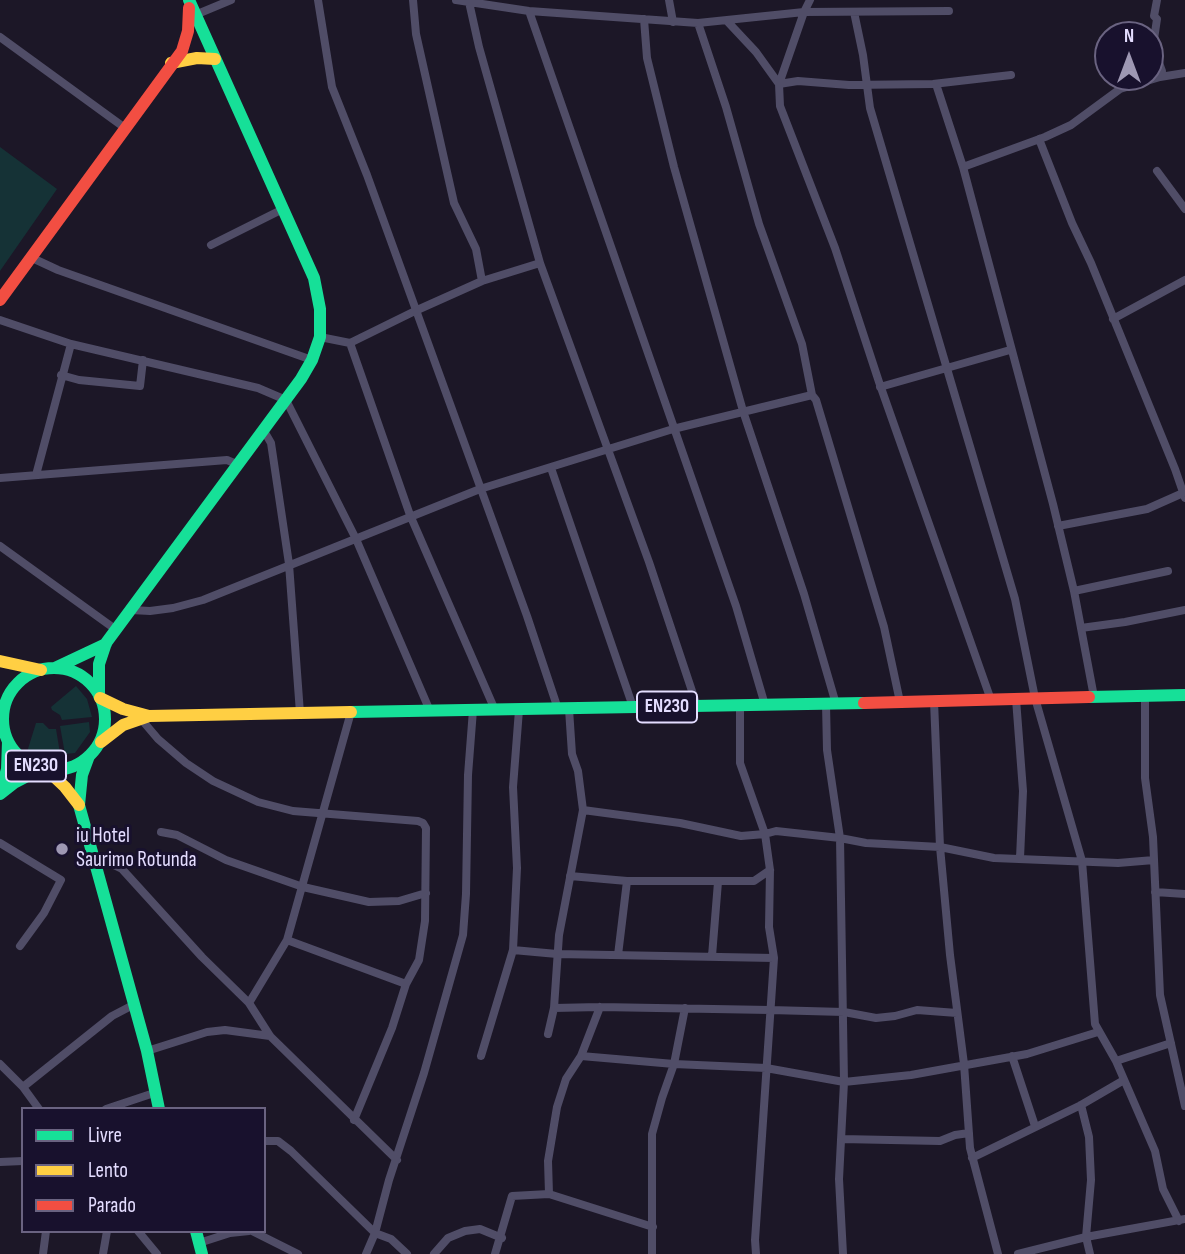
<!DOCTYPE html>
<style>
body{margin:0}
#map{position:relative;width:1185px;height:1254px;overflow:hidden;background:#1c1727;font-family:"Sofia Sans Condensed",sans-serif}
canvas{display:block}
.legend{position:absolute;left:21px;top:1107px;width:245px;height:126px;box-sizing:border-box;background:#18112d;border:2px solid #6a6381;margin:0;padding:9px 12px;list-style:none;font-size:21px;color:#e4ddff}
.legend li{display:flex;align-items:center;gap:14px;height:35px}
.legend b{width:35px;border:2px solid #6a6381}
.north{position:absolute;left:1094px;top:21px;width:70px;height:70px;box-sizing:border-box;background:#18112d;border:2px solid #6a6381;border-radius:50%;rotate:0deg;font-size:19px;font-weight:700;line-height:28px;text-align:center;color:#e4ddff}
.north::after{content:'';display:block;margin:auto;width:24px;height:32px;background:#9e98b3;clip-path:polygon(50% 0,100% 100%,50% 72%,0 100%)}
</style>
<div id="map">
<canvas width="1185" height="1254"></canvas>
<ul class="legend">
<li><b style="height:9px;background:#16e098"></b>Livre</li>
<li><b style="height:9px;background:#ffcf43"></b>Lento</li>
<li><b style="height:9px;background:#f24e42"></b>Parado</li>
</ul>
<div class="north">N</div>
</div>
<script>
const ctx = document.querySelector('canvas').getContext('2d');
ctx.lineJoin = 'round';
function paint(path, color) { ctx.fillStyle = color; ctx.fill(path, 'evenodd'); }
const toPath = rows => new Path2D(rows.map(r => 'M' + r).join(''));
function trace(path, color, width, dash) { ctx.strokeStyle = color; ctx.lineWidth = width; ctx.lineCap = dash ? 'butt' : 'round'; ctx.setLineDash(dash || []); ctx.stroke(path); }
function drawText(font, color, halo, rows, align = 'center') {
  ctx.font = font + ' "Sofia Sans Condensed",sans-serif'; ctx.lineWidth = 6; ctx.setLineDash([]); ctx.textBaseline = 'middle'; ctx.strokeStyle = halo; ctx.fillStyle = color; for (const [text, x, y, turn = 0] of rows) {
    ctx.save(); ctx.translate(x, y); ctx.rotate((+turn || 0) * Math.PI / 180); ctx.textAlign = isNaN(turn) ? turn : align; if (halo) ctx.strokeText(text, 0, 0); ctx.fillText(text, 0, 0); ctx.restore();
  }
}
paint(toPath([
 [0,147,57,189,0,271],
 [76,686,87,699,92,717,62,720,60,715,52,710,51,707],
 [89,722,90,732,75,753,65,754,60,726],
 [36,723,43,723,49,729,56,729,61,759,43,760,27,752]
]), '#153236');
trace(toPath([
 [318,0,332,87,367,175,527,616,558,709],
 [413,0,416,34,454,203,476,249,482,281],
 [456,0,529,11,698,23,804,12,949,11],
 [669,0,673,22],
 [810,0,804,12,779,84,780,106,835,248,879,382,991,700],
 [469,2,479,47,540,263,649,562,697,706],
 [529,11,736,606,765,705],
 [854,12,863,55,870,108,1015,599,1035,698,1082,861,1095,1024,1116,1061,1155,1151,1163,1189,1179,1221],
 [195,15,231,0],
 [644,19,647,58,674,167,743,411,804,594,836,704],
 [727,21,756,52,779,84,798,81,849,85,933,84,1011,75],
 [698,23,726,107,759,224,802,344,812,395,816,400,884,627,900,702],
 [0,37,125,128],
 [1160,77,1185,73],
 [936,84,963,167,1053,504,1074,591,1094,697],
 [1039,139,1072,223,1091,263,1175,469,1185,498],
 [963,167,1045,137,1071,125,1120,89,1160,77,1162,71,1153,46,1157,19,1154,16,1157,0],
 [1157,171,1185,209],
 [211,245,283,209],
 [30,257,58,270,312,360],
 [1113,319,1185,280],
 [0,320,71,344,258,388,286,400,356,539,430,711],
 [320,337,350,343,415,311,482,281,540,263],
 [350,343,410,515,495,710],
 [61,375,79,380,140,386,143,360],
 [880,387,1010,350],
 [264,431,271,443,289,564,300,713],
 [551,468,633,707],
 [36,475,71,344],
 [0,478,227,460,239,465],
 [1058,526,1147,509,1183,493],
 [0,546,115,629],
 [1074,591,1168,571],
 [131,610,150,611,173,608,203,600,480,489,673,429,812,395],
 [1081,628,1125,622,1185,610],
 [1145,696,1145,778,1153,837,1160,995,1185,1106],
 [1016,699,1023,791,1020,858],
 [934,701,940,847,950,955,964,1064,970,1148,998,1254],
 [826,704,827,750,840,838,844,1082,839,1179,843,1254],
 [740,706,740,763,765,834,776,831,840,838,866,843,940,847,994,858,1118,863,1154,860],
 [569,709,572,754,578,771,583,810,559,935,554,1008,600,1007,770,1010,844,1012,876,1018,895,1016,917,1010,957,1013],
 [519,710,513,787,517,868,513,950,557,954,774,958],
 [141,719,158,739,186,763,213,781,258,802,293,811,418,821,423,823,426,828,425,921,419,960,406,984,392,1028,354,1120],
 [583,810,680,823,741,836,765,834,770,870,769,927,774,958,755,1240,756,1254],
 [161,832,177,835,226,860,303,887,369,902,399,901,426,893],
 [0,843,61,880,44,913,20,946],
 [95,856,122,869,202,957,249,1003,270,1036,397,1160],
 [570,876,627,881,754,881,770,870],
 [1155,892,1185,894],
 [287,940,406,984],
 [618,955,627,881],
 [712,956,718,882],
 [249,1003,287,940,351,712],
 [548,1034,554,1008],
 [147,1051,207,1032,225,1030,270,1036],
 [481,1056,513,950],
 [581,1056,674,1064,766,1068,844,1082,911,1075,1027,1054,1098,1032],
 [1012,1056,1035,1126],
 [1116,1061,1171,1043],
 [0,1064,23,1087,39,1109],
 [23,1087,112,1016,135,1004],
 [1081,1105,1089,1137,1091,1180,1086,1237,1090,1254],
 [106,1109,154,1093],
 [841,1139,940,1141,955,1135,969,1133],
 [264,1141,278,1141,291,1151,375,1233,391,1239,407,1254],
 [972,1158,1081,1105,1124,1080],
 [0,1162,23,1161],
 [549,1194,548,1161,557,1107,566,1079,581,1056,600,1007],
 [138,1231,157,1254],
 [252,1231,298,1254],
 [199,1243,230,1233,249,1231],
 [43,1254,46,1231],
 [103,1254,107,1231],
 [366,1254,375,1233,389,1180,424,1073,463,935,466,894,468,775,473,710],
 [434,1254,448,1238,465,1231,480,1229,502,1238],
 [495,1254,512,1196,549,1194,653,1227],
 [652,1254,652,1134,662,1098,674,1064,685,1008],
 [1018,1254,1086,1237,1185,1219]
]), '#504d67', 8);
trace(toPath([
 [55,668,106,644],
 '3 719a51 51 0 1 1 102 0a51 51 0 1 1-102 0Z',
 [99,696,99,664,106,643,301,379,312,360,320,337,320,309,314,278,189,0],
 [1089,697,1185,695],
 [351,712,864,703],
 [0,713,3,717],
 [89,756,82,775,79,805,147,1051,159,1109],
 [0,794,7,769,8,742],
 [0,794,14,783,41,769],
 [196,1231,202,1254]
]), '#16e098', 12);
trace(toPath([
 [171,63,197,58,215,59],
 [0,661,41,670],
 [100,698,123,709,149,716,351,712],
 [101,742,123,725,149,716],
 [47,770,65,787,79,805]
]), '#ffcf43', 12);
trace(toPath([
 [0,300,182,51,188,31,189,8],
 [864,703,1089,697]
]), '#f24e42', 12);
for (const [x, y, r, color] of [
 [62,849,7,"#9e98b3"]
]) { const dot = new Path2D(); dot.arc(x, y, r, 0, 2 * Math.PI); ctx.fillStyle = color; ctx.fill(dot); trace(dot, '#18112d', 2.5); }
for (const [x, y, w] of [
 [667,707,60],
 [36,766,60]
]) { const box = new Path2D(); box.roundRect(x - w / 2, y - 15.5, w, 31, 5); ctx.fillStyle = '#18112d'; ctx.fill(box); trace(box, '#e4ddff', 2); }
drawText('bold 19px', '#e4ddff', null, [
 ["EN230",667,707],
 ["EN230",36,766]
]);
drawText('21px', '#e4ddff', '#18112d', [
 ["iu Hotel",76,837],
 ["Saurimo Rotunda",76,861]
], 'left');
</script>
